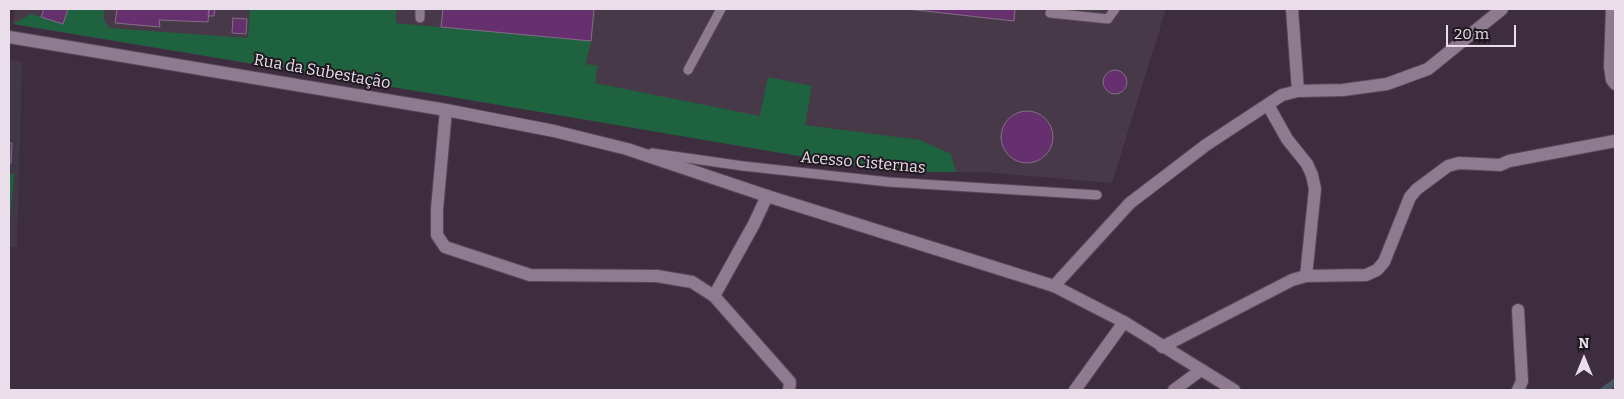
<!DOCTYPE html>
<meta charset="utf-8">
<style>
body{margin:0}
#map{position:relative;width:1624px;height:399px;overflow:hidden;background:#3e2d3e;font-family:Bitter,serif}
canvas{display:block}
.frame{position:absolute;inset:0;border:10px solid #e9dee9;pointer-events:none}
.north{position:absolute;left:1559px;top:334px;width:50px;height:50px;-webkit-text-stroke:4px #201820;paint-order:stroke;rotate:0deg;font-size:14px;font-weight:700;line-height:20px;text-align:center;color:#e9dee9}
.north::after{content:'';display:block;margin:auto;width:18px;height:22px;background:#e9dee9;clip-path:polygon(50% 0,100% 100%,50% 72%,0 100%)}
.scale{position:absolute;left:1446px;top:25px;width:70px;height:22px;box-sizing:border-box;border:2px solid #e9dee9;border-top:0;padding-left:6px;font-size:15px;line-height:18px;white-space:nowrap;color:#e9dee9;-webkit-text-stroke:4px #201820;paint-order:stroke}
</style>
<div id="map">
<canvas width="1624" height="399"></canvas>
<div class="frame"></div>
<div class="north">N</div>
<div class="scale">20 m</div>
</div>
<script>
const ctx = document.querySelector('canvas').getContext('2d');
ctx.lineJoin = 'round';
function paint(path, color) { ctx.fillStyle = color; ctx.fill(path, 'evenodd'); }
const toPath = rows => new Path2D(rows.map(r => 'M' + r).join(''));
function trace(path, color, width, dash) { ctx.strokeStyle = color; ctx.lineWidth = width; ctx.lineCap = dash ? 'butt' : 'round'; ctx.setLineDash(dash || []); ctx.stroke(path); }
function drawText(font, color, halo, rows, align = 'center') {
  ctx.font = font + ' Bitter,serif'; ctx.lineWidth = 4; ctx.setLineDash([]); ctx.textBaseline = 'middle'; ctx.strokeStyle = halo; ctx.fillStyle = color; for (const [text, x, y, turn = 0] of rows) {
    ctx.save(); ctx.translate(x, y); ctx.rotate((+turn || 0) * Math.PI / 180); ctx.textAlign = isNaN(turn) ? turn : align; if (halo) ctx.strokeText(text, 0, 0); ctx.fillText(text, 0, 0); ctx.restore();
  }
}
paint(toPath([
 [15,9,1166,9,1112,183,983,172,892,172,586,119,13,24]
]), '#473947');
paint(toPath([
 [9,60,22,62,17,247,9,247]
]), '#403747');
paint(toPath([
 [68,9,104,9,104,21,110,28,248,38,250,9,396,9,396,23,591,41,586,64,598,66,595,83,760,116,768,77,812,86,805,125,920,140,951,154,956,172,892,172,440,95,13,24,31,14,63,24],
 [9,173,14,174,9,231]
]), '#1f6240');
trace(toPath([
 [1604,390,1615,382]
]), '#465665', 7);
const building = toPath([
 [44,9,68,9,63,24,41,17,44,9],
 [117,9,209,9,208,22,159,20,160,27,115,23,117,9],
 [209,9,215,9,214,16,208,16,209,9],
 [443,9,594,9,591,41,441,27,443,9],
 [907,9,1015,9,1014,21,907,9],
 [233,18,247,19,246,34,232,33,233,18],
 '1103 82a12 12 0 1 1 24 0a12 12 0 1 1-24 0Z',
 '1001 137a26 26 0 1 1 52 0a26 26 0 1 1-52 0Z',
 [9,143,12,143,11,163,9,163,9,143]
]);
paint(building, '#66306e');
trace(building, '#816f84', 1);
const service = toPath([
 [1050,13,1108,19,1115,9],
 [420,18,420,9],
 [688,70,721,9],
 [652,153,743,166,889,182,1097,195]
]);
const minor = toPath([
 [1292,9,1298,91],
 [1612,9,1610,67,1612,80,1615,84],
 [1268,105,1287,139,1307,164,1312,175,1315,189,1306,276],
 [446,110,437,209,437,235,445,247,530,275,657,276,692,282,714,296,754,224,767,196],
 [1054,286,1130,203,1206,145,1282,95,1298,91,1343,90,1387,84,1428,69,1502,9],
 [714,296,790,382,789,390],
 [1518,310,1522,381,1518,390],
 [1162,347,1292,280,1306,276,1366,275,1377,270,1384,262,1410,197,1417,189,1448,166,1459,163,1500,165,1509,161,1615,141],
 [1075,390,1124,322],
 [1174,390,1201,370]
]);
const tertiary = toPath([
 [9,37,446,110,554,131,627,149,767,196,1054,286,1124,322,1234,390]
]);
trace(service, '#574958', 11);
trace(minor, '#574958', 14);
trace(tertiary, '#574958', 14);
trace(service, '#8f7b8f', 9);
trace(minor, '#8f7b8f', 12);
trace(tertiary, '#8f7b8f', 12);
drawText('16px', '#e9dee9', '#201820', [
 ["Rua da Subestação",322,72,10],
 ["Acesso Cisternas",863,163,5]
]);
</script>
